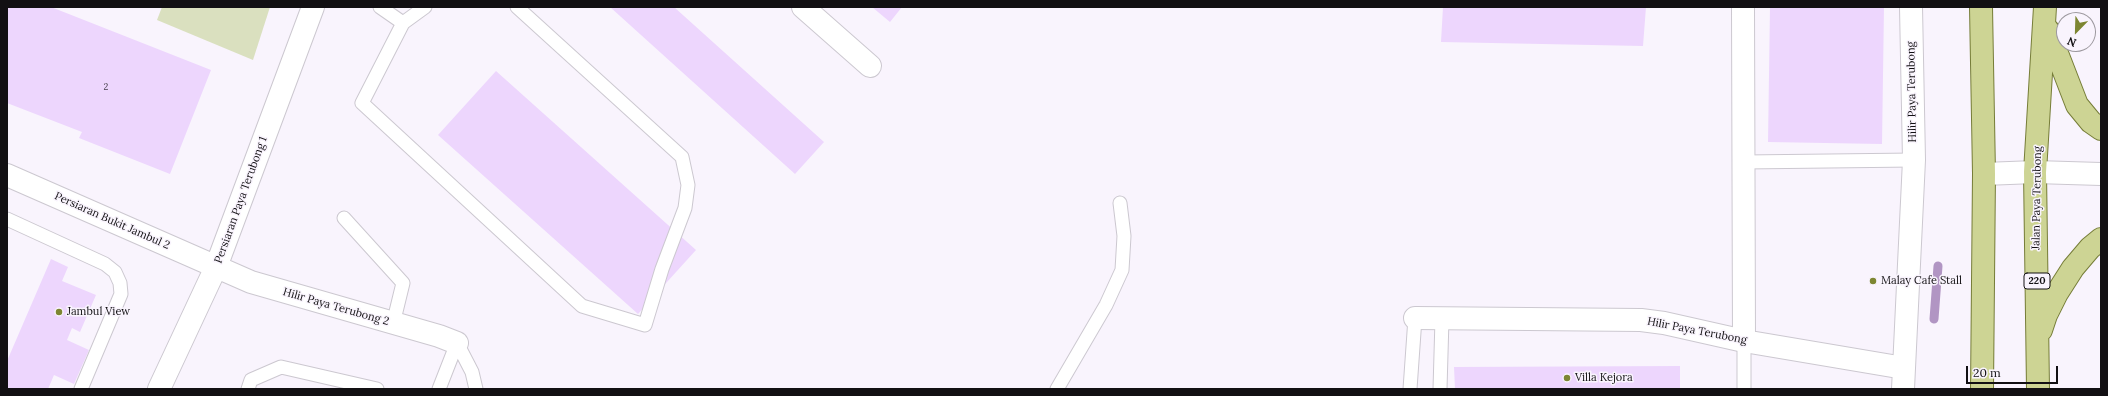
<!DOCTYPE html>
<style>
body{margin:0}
#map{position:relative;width:2108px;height:396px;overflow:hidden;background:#f9f4fd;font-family:Lora,serif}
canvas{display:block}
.frame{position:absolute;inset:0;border:8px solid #121013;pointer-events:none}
.north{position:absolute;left:2056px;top:12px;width:40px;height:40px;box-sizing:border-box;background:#f9f4fd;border:1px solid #9d999f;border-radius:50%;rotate:203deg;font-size:11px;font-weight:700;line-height:16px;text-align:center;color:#121013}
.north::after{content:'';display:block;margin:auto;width:14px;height:18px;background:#7d8632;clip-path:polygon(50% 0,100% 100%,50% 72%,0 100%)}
.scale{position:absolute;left:1966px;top:366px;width:92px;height:18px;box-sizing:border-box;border:2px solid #121013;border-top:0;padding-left:5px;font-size:12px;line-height:14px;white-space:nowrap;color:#121013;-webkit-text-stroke:3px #f9f4fd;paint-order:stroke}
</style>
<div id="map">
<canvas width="2108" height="396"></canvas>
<div class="frame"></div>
<div class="north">N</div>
<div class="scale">20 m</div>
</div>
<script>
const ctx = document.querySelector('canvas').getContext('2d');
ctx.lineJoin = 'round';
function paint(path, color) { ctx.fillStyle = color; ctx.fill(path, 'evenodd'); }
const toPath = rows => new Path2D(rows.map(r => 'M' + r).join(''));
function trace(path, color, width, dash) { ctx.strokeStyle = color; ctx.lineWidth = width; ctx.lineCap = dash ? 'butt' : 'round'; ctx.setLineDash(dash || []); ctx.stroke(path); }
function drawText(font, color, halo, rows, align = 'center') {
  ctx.font = font + ' Lora,serif'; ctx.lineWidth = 3; ctx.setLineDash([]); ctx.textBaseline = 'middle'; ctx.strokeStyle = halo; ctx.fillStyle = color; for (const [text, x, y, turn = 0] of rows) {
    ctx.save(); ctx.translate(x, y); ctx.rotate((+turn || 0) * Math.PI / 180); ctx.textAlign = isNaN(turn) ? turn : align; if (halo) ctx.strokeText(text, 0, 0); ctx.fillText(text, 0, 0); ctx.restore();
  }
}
paint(toPath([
 [162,7,270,7,253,60,157,20]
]), '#dae0bf');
trace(toPath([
 [1934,319,1938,266]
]), '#b195c3', 9);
paint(toPath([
 [7,7,51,7,211,70,170,174,79,138,82,132,7,103],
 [610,7,674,7,824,142,795,174],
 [872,7,902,7,890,22],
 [1443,7,1646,7,1643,46,1441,42],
 [1770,7,1884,7,1882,144,1768,142],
 [496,71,696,250,638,314,438,135],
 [51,259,68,267,62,281,96,295,80,332,72,328,67,340,89,350,74,384,54,375,48,389,7,389,7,361],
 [1680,366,1680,389,1455,389,1454,367]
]), '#edd6fd');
const lane = toPath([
 [380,7,403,23],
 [425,7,403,23,362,103,582,306,645,325,662,269,685,208,688,185,682,157,517,7],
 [1744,162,1914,160],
 [344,218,403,283,393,324],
 [7,219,105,264,115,272,120,283,121,294,81,389],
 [457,343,472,372,476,389],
 [248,389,251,380,281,367,377,389],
 [439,389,457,343],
 [1057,389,1106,305,1122,270,1124,236,1120,203],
 [1410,389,1415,318],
 [1440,389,1442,319],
 [1744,389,1744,341]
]);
const street = toPath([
 [803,7,870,66],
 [1743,7,1744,341],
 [1984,174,2035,172,2101,174],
 [7,175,251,282,439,336,457,343],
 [1415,318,1641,320,1664,323,1744,341,1904,368],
 [159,389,216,267,313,7],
 [1903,389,1914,160,1911,7]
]);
const primary = toPath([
 [1981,7,1984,174,1982,389],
 [2048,30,2077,105,2091,122,2101,129],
 [2041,330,2046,315,2057,293,2073,268,2090,248,2101,239],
 [2038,389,2035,172,2045,7]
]);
trace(lane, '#ccc8d0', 15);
trace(street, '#ccc8d0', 24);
trace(primary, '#767d38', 24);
trace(lane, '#fff', 13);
trace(street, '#fff', 22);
trace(primary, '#cdd494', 22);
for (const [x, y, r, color] of [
 [1873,281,4,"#7d8632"],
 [59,312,4,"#7d8632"],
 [1567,378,4,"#7d8632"]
]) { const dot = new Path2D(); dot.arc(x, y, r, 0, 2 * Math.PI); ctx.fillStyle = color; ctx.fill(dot); trace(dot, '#f9f4fd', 1.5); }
drawText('9px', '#49424e', null, [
 ["2",106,87]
]);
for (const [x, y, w] of [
 [2037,281,26]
]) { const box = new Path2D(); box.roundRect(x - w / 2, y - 8, w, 16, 3); ctx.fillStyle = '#f9f4fd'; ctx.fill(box); trace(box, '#121013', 1); }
drawText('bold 10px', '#121013', null, [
 ["220",2037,281]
]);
drawText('11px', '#121013', '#f9f4fd', [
 ["Hilir Paya Terubong",1912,92,-91],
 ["Jalan Paya Terubong",2037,198,-89],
 ["Persiaran Paya Terubong 1",241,200,-70],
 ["Persiaran Bukit Jambul 2",112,221,24],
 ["Hilir Paya Terubong 2",336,307,16],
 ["Hilir Paya Terubong",1697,331,11]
]);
drawText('11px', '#121013', '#f9f4fd', [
 ["Malay Cafe Stall",1881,281],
 ["Jambul View",67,312],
 ["Villa Kejora",1575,378]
], 'left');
</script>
